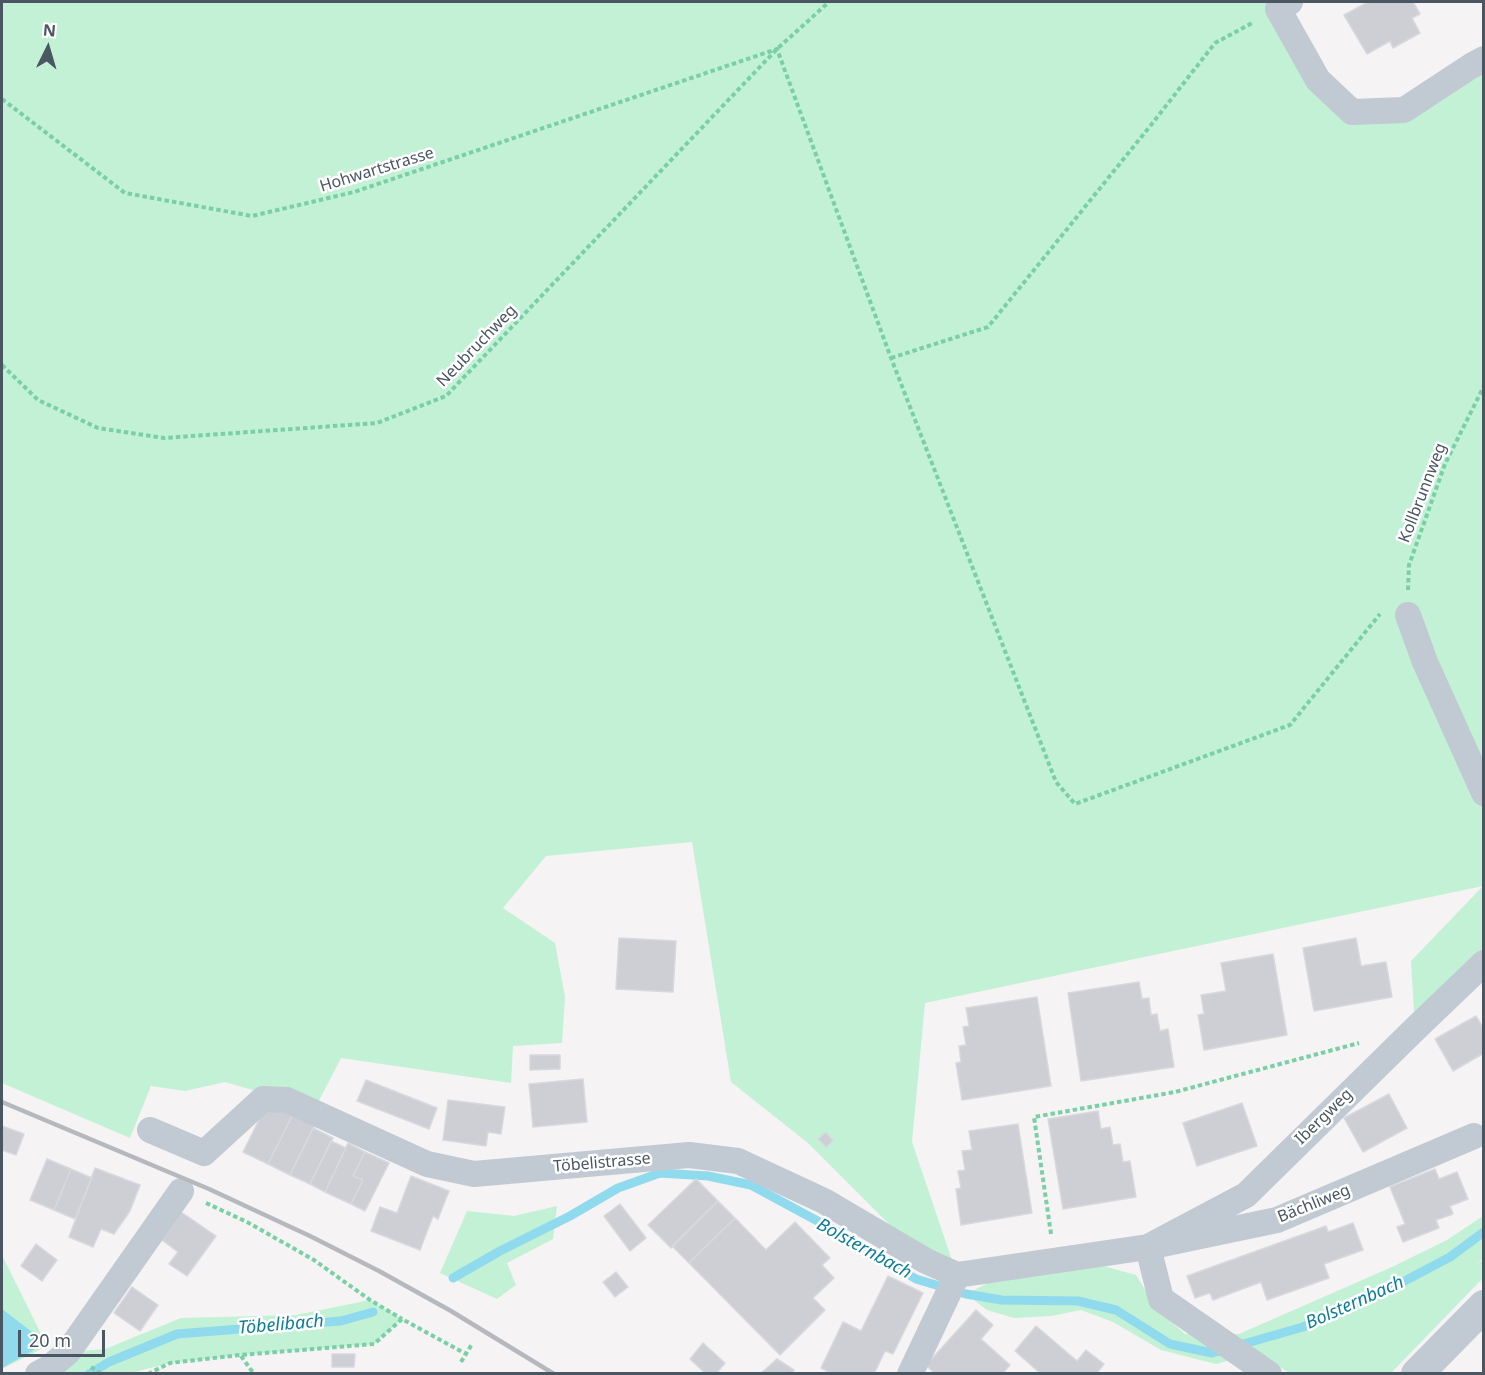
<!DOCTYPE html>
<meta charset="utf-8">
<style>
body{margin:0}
#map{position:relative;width:1485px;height:1375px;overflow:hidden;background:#f5f3f3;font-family:"Noto Sans",sans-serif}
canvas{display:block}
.frame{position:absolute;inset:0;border:3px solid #4a5661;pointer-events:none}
.north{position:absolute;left:18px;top:18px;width:60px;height:60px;-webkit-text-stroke:4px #fff;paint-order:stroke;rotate:5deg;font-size:16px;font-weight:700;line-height:24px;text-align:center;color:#4a5661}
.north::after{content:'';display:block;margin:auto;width:21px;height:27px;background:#4a5661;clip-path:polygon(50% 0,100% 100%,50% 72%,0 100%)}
.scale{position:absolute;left:18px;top:1330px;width:87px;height:27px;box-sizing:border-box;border:3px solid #4a5661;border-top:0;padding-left:8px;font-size:18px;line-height:21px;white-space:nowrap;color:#4a5661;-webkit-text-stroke:4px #fff;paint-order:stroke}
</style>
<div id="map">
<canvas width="1485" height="1375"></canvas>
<div class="frame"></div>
<div class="north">N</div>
<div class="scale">20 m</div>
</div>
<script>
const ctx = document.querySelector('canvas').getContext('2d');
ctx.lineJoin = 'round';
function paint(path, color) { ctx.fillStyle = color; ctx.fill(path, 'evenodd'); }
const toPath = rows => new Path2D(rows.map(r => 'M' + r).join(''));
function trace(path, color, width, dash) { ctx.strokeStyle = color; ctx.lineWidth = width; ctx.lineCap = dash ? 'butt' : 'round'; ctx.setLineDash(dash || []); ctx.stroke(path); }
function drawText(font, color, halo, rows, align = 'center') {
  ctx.font = font + ' "Noto Sans",sans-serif'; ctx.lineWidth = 5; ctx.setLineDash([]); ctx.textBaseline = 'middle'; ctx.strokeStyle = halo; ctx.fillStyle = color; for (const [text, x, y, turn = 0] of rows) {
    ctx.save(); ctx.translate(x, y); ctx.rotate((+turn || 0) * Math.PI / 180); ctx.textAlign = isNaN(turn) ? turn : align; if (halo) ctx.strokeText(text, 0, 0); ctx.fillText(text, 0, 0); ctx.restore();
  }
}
paint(toPath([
 [2,2,1274,2,1352,112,1404,110,1483,59,1483,963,1415,1029,1411,961,1483,886,925,1003,912,1142,957,1275,926,1261,808,1143,731,1082,692,842,546,856,503,908,555,943,565,997,562,1043,513,1046,511,1083,341,1058,313,1112,287,1100,225,1082,185,1091,151,1086,130,1138,2,1083],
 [557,1206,553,1239,507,1263,516,1285,497,1299,440,1273,467,1211,514,1216],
 [1483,1216,1483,1259,1473,1266,1483,1260,1483,1278,1391,1373,1289,1373,1258,1352,1216,1364,1161,1350,1113,1322,1081,1310,1051,1316,1014,1318,987,1310,966,1294,988,1283,1096,1264,1136,1275,1157,1309,1185,1334,1239,1334,1392,1267,1447,1240],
 [2,1255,47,1346,2,1369],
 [370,1300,402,1319,374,1344,240,1355,170,1363,131,1373,38,1374,68,1352,105,1349,181,1318,296,1315]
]), '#c3f1d5');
paint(toPath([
 [2,1309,36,1335,34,1350,2,1368]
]), '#90daee');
trace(toPath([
 [453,1278,500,1251,570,1216,618,1188,660,1173,708,1176,751,1185,836,1231,916,1279,966,1294,1002,1300,1078,1301,1116,1310,1170,1344,1212,1353,1303,1327,1380,1294,1450,1257,1484,1232],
 [89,1374,109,1362,177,1334,341,1321,373,1312]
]), '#90daee', 9);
const building = toPath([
 [1368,2,1413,2,1420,14,1412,18,1420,33,1393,48,1390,41,1367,54,1344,15,1368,2],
 [619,938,676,941,673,992,616,989,619,938],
 [1356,938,1361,966,1386,962,1392,997,1314,1011,1303,948,1356,938],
 [1273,954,1287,1035,1204,1050,1198,1015,1204,1014,1201,995,1226,991,1221,963,1273,954],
 [1139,982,1142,999,1149,998,1151,1015,1157,1014,1160,1031,1168,1029,1174,1067,1081,1081,1068,993,1139,982],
 [1037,997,1051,1086,962,1100,956,1063,961,1062,959,1046,966,1045,963,1027,969,1026,966,1008,1037,997],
 [1476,1016,1484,1029,1484,1053,1453,1071,1435,1039,1476,1016],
 [530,1055,560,1055,560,1069,530,1070,530,1055],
 [583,1079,587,1122,533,1127,529,1084,583,1079],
 [366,1080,437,1108,429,1129,357,1101,366,1080],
 [1389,1094,1407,1128,1363,1152,1344,1118,1389,1094],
 [448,1100,505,1107,501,1134,488,1132,486,1146,443,1140,448,1100],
 [268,1102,293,1114,268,1164,243,1152,268,1102],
 [1242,1103,1257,1146,1197,1166,1183,1123,1242,1103],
 [1098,1111,1101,1129,1110,1127,1113,1145,1120,1144,1123,1162,1130,1161,1136,1197,1063,1209,1048,1119,1098,1111],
 [293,1114,315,1125,290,1175,268,1164,293,1114],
 [1018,1124,1032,1213,961,1225,956,1189,961,1188,958,1171,965,1170,962,1151,972,1150,969,1131,1018,1124],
 [2,1126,24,1134,16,1155,2,1150,2,1126],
 [313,1128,333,1138,310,1184,290,1175,313,1128],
 [826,1132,833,1141,826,1147,818,1139,826,1132],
 [331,1141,346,1148,325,1192,310,1184,331,1141],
 [348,1143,365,1152,353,1176,363,1180,351,1204,325,1192,348,1143],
 [365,1152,389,1163,365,1211,351,1204,363,1180,353,1176,365,1152],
 [47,1159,71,1169,54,1210,30,1200,47,1159],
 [95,1168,140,1185,130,1211,114,1234,101,1229,93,1247,69,1237,95,1168],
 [71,1169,92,1178,75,1219,54,1210,71,1169],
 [1435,1169,1439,1179,1457,1172,1468,1199,1450,1206,1453,1214,1436,1220,1439,1228,1403,1242,1397,1227,1405,1224,1390,1187,1435,1169],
 [411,1176,449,1191,438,1219,433,1216,420,1250,371,1231,380,1207,397,1213,411,1176],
 [696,1179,718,1201,671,1248,648,1225,696,1179],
 [718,1201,735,1218,689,1263,672,1246,718,1201],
 [620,1204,646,1238,630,1251,604,1216,620,1204],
 [181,1212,216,1236,187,1276,169,1264,178,1252,162,1240,181,1212],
 [735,1218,766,1250,795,1222,830,1258,822,1265,834,1278,813,1298,825,1310,780,1355,689,1263,735,1218],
 [1353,1223,1363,1250,1324,1264,1329,1278,1267,1300,1261,1282,1213,1300,1210,1293,1195,1298,1187,1276,1326,1226,1328,1232,1353,1223],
 [36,1244,57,1260,42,1281,21,1266,36,1244],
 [616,1272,628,1287,615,1297,603,1282,616,1272],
 [888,1276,923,1293,893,1354,885,1351,874,1374,832,1374,821,1368,843,1322,861,1331,888,1276],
 [132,1287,158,1305,140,1331,114,1313,132,1287],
 [976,1310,993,1325,981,1339,1010,1365,1004,1372,1006,1374,935,1374,926,1365,976,1310],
 [1036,1326,1077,1361,1086,1350,1104,1364,1096,1374,1041,1374,1015,1351,1036,1326],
 [703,1343,725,1363,716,1374,706,1374,690,1359,703,1343],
 [332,1354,355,1354,354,1367,332,1367,332,1354],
 [777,1359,794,1370,792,1374,760,1374,777,1359]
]);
paint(building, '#cdcfd5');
trace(building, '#d7d9de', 1.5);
trace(toPath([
 [2,99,125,193,252,216,354,192,777,49,891,358,1056,782,1075,804,1290,725,1380,614],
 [891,358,988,327,1151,125,1215,43,1254,22],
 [2,365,38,400,98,428,164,438,377,423,446,396,777,49,829,2],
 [1408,590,1409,565,1445,464,1484,386],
 [206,1203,247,1222,314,1260,370,1300,402,1319],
 [1051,1234,1034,1117,1175,1092,1359,1043],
 [241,1356,254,1374],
 [461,1362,472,1344],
 [91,1367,101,1374],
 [148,1374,170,1363,240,1355,374,1344,402,1319,466,1354]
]), '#7ad0a6', 4, [4.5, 3]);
trace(toPath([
 [1290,2,1278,9,1318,80,1352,112,1404,110,1471,66,1484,59],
 [1408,615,1425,662,1484,793],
 [150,1130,204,1153,263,1099,287,1100,427,1164,474,1174,689,1155,738,1161,824,1201,926,1261,957,1275],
 [957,1275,1148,1247,1246,1195,1415,1029,1484,963],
 [38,1374,49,1368,68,1352,181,1191],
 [910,1374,957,1275],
 [1269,1374,1161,1299,1148,1247,1277,1220,1474,1136]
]), '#c1cad2', 26);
trace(toPath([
 [1417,1374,1484,1306]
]), '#c1cad2', 32);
trace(toPath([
 [2,1102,209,1189,310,1236,379,1271,451,1311,554,1374]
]), '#b5b8bd', 4.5);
drawText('16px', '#4a5661', '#fff', [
 ["Hohwartstrasse",377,170,-17],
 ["Neubruchweg",477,346,-46],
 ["Kollbrunnweg",1423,493,-69],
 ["Ibergweg",1324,1117,-44],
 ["Töbelistrasse",602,1163,-5],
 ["Bächliweg",1314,1204,-22]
]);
drawText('italic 18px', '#0c7c9b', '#fff', [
 ["Bolsternbach",864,1249,29],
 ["Bolsternbach",1355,1303,-24],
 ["Töbelibach",281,1325,-5]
]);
</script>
